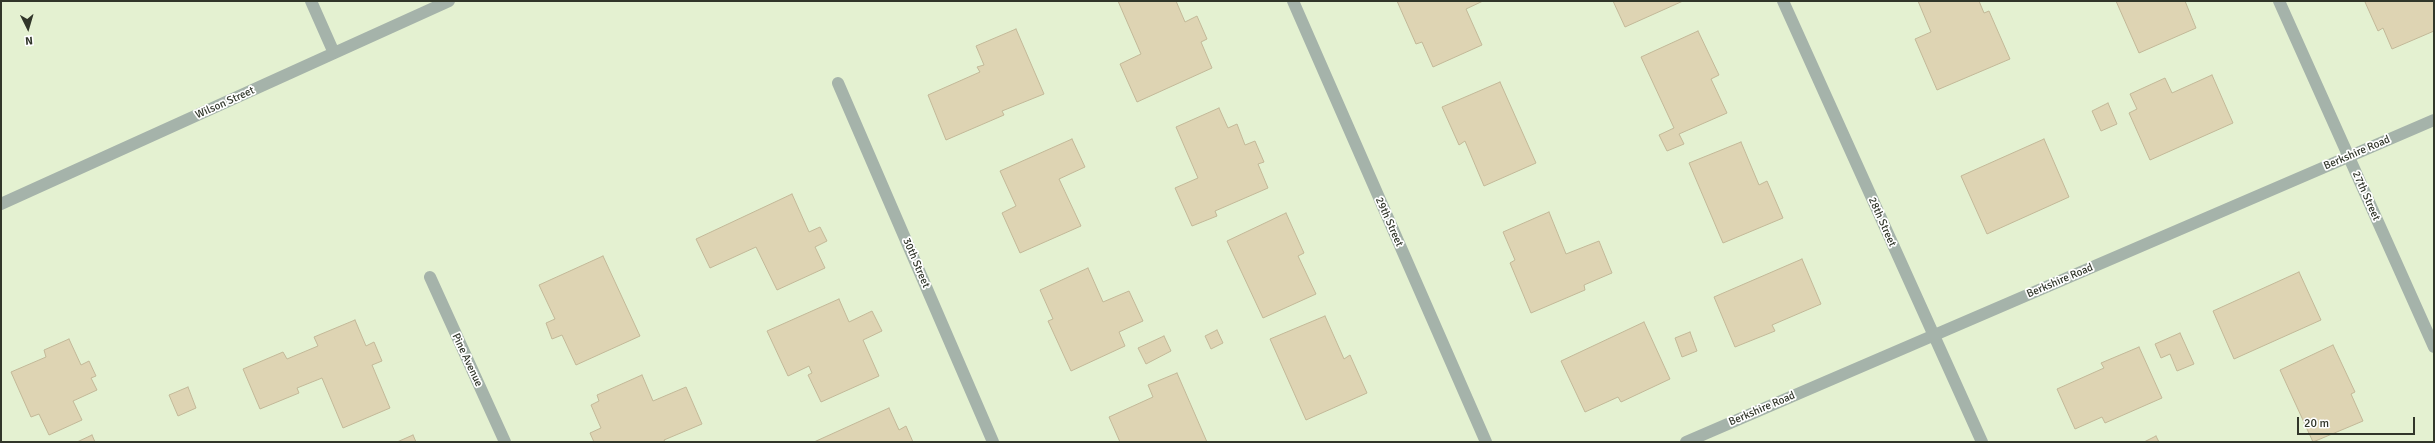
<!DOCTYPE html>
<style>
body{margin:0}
#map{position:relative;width:2435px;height:443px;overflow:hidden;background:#e4f1d1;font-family:Signika,sans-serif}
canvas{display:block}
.frame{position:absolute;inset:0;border:2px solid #31362a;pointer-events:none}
.north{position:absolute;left:8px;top:8px;width:40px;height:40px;-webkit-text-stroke:3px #fff;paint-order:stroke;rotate:175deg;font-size:11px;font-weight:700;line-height:16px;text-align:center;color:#31362a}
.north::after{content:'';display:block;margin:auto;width:14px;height:18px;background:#31362a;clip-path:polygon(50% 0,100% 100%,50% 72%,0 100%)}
.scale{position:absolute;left:2297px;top:417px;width:118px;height:18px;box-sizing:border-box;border:2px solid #31362a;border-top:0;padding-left:5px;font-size:12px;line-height:14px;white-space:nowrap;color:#31362a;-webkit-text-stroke:3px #fff;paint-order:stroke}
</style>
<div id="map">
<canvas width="2435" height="443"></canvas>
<div class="frame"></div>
<div class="north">N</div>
<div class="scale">20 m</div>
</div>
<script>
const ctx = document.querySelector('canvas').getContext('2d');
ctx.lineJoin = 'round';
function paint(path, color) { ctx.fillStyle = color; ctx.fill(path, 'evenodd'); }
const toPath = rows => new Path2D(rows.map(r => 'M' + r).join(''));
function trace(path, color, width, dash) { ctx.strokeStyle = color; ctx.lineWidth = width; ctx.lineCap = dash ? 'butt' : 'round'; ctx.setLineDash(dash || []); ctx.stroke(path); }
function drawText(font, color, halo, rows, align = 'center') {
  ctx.font = font + ' Signika,sans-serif'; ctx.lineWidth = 3.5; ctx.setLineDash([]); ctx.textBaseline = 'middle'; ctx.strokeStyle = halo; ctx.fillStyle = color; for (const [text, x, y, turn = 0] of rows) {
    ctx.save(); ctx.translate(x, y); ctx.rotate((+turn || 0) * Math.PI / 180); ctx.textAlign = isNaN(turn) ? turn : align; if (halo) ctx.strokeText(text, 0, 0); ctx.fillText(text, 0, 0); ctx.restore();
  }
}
const building = toPath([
 [1118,1,1176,1,1185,22,1197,16,1207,39,1201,42,1212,68,1137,102,1120,64,1141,54,1118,1],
 [1397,1,1483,1,1466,9,1482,45,1433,67,1422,42,1416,44,1397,1],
 [1613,1,1683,1,1625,27,1613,1],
 [1918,1,1979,1,1984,13,1989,11,2010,59,1937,90,1915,39,1931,32,1918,1],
 [2116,1,2185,1,2196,28,2139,53,2116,1],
 [2368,1,2434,1,2434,31,2392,49,2383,28,2378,31,2365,2,2368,1],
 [1016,29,1044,94,1002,111,1004,115,946,140,928,95,980,72,977,67,984,65,976,46,1016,29],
 [1698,31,1719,75,1711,79,1727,113,1679,134,1684,144,1667,151,1659,135,1674,128,1641,57,1698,31],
 [2212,75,2233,123,2150,160,2129,113,2137,109,2130,94,2165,78,2172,93,2212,75],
 [1500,82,1536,163,1484,186,1465,141,1459,145,1442,107,1500,82],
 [2108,103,2117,124,2101,131,2092,111,2108,103],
 [1219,108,1228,128,1237,124,1245,145,1255,141,1264,162,1258,164,1268,188,1215,211,1217,216,1192,226,1175,188,1198,178,1176,127,1219,108],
 [1072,139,1085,167,1059,179,1081,226,1020,253,1002,213,1016,206,1000,171,1072,139],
 [2044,139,2069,197,1987,234,1961,176,2044,139],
 [1741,142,1759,185,1767,181,1783,218,1723,243,1689,163,1741,142],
 [792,194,809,232,820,227,827,241,815,247,825,268,777,290,756,247,710,268,696,239,792,194],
 [1549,212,1566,254,1599,241,1612,273,1584,285,1585,290,1531,313,1510,263,1515,260,1503,232,1549,212],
 [1286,213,1304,253,1298,256,1316,294,1263,318,1227,241,1286,213],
 [603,256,640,336,576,365,562,335,552,339,546,323,555,319,539,285,603,256],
 [1802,259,1821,304,1772,325,1775,331,1735,347,1714,297,1802,259],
 [1088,268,1103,302,1129,291,1143,321,1119,332,1125,346,1071,371,1048,321,1053,319,1040,290,1088,268],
 [2299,272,2321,320,2234,359,2213,311,2299,272],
 [839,299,849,322,872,311,882,331,863,340,879,376,821,402,808,375,812,373,809,366,788,376,767,331,839,299],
 [1325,316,1344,359,1350,355,1367,393,1306,420,1270,339,1325,316],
 [355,320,366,346,374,342,382,361,372,365,390,408,343,428,322,378,297,388,299,393,260,409,243,369,283,352,287,359,318,346,314,337,355,320],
 [1644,322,1670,379,1621,402,1618,397,1585,412,1561,361,1644,322],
 [1217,330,1223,343,1211,349,1205,336,1217,330],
 [1690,332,1697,351,1682,357,1675,338,1690,332],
 [2180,333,2194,364,2177,371,2170,354,2161,358,2155,344,2180,333],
 [1164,336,1171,351,1146,364,1138,348,1164,336],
 [69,339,81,365,89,361,96,376,91,378,97,390,73,401,82,420,49,435,39,414,31,417,11,372,46,357,44,350,69,339],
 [2333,345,2355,392,2351,394,2363,421,2313,442,2280,370,2333,345],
 [2139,347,2162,398,2105,423,2102,417,2075,429,2057,389,2104,368,2101,363,2139,347],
 [1177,373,1207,442,1120,442,1109,417,1153,397,1148,385,1177,373],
 [642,375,653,401,686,387,702,424,664,440,665,442,594,442,590,433,601,428,591,405,599,401,597,395,642,375],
 [188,387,196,408,178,416,169,395,188,387],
 [889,408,899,430,906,426,913,442,814,442,889,408],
 [92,435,95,442,77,442,92,435],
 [413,435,416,442,397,442,413,435],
 [2156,436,2159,442,2144,442,2156,436]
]);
paint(building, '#ded4b3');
trace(building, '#c2b898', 1);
trace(toPath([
 [311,1,334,53],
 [1293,1,1486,442],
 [1783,1,1982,442],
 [2279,1,2434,347],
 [838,83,993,442],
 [1,204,449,1],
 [430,277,505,442],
 [1686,442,2434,120]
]), '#a5b3aa', 12);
drawText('11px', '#31362a', '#fff', [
 ["Wilson Street",225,103,-24],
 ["Berkshire Road",2357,153,-23],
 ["27th Street",2366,196,66],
 ["29th Street",1389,222,66],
 ["28th Street",1882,222,66],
 ["30th Street",916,263,67],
 ["Berkshire Road",2060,281,-23],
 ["Pine Avenue",467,360,65],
 ["Berkshire Road",1762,409,-23]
]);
</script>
